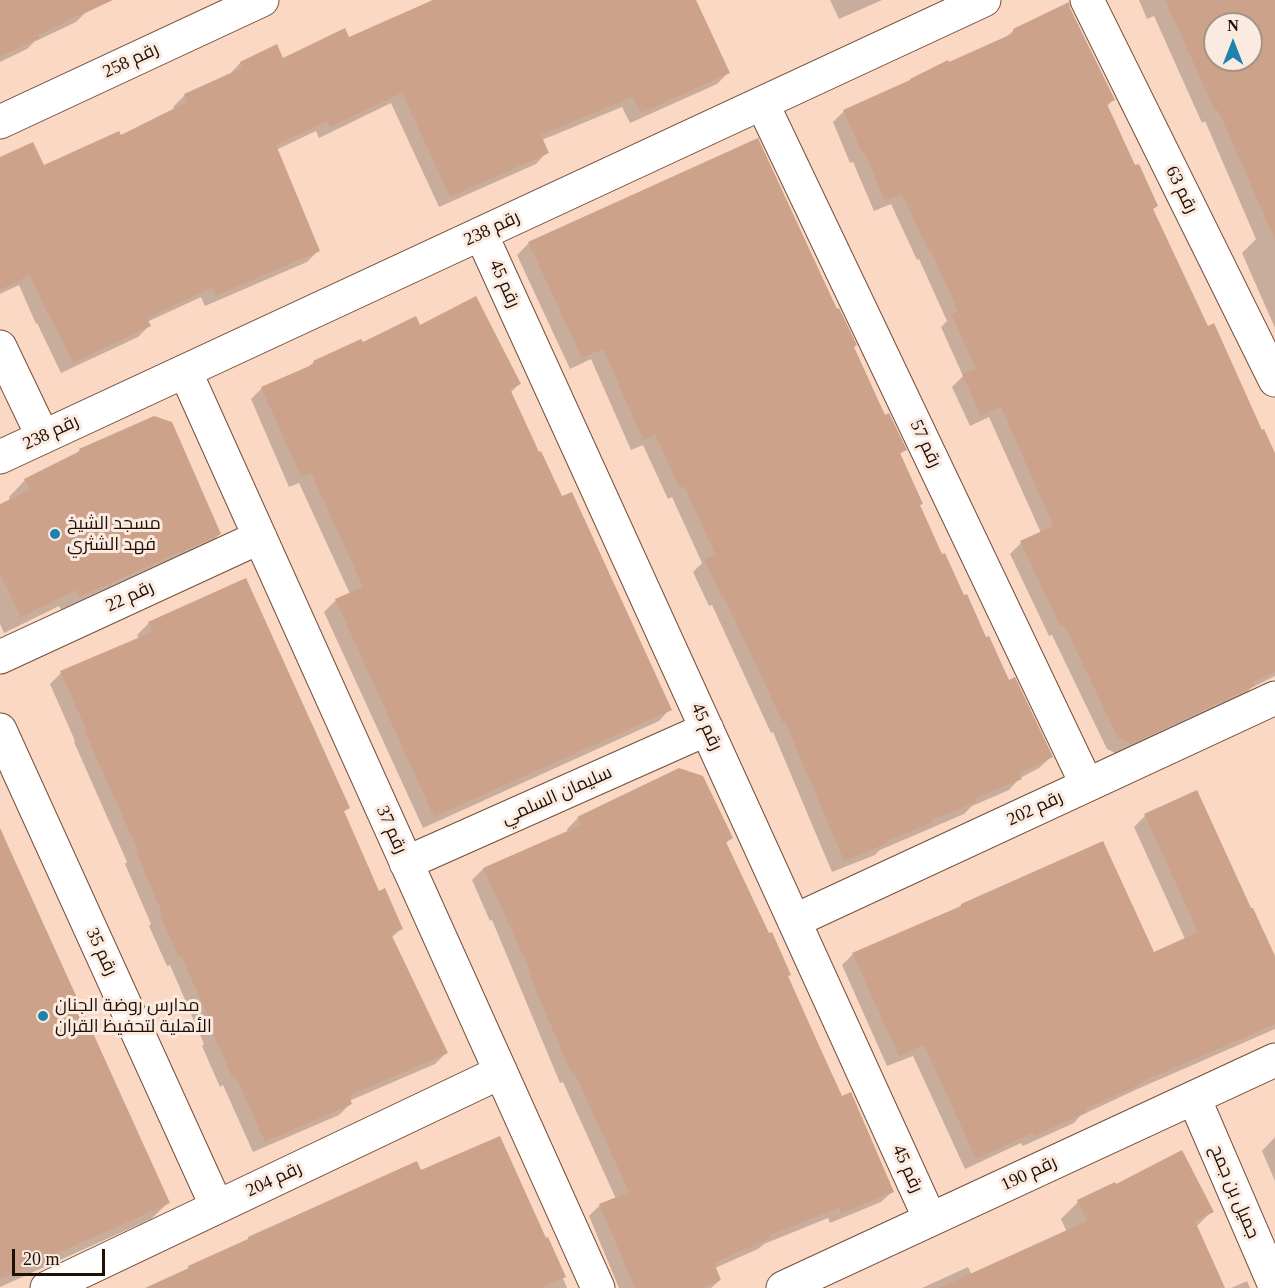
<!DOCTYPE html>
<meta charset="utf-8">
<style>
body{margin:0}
#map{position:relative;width:1275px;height:1288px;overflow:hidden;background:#fbd8c4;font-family:"Times New Roman",serif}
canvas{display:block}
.north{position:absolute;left:1203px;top:12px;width:60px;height:60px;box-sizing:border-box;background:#fbeadf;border:2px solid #a39389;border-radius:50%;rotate:0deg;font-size:16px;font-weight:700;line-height:24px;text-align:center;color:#1f1007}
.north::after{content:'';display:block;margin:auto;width:21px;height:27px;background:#1d82ac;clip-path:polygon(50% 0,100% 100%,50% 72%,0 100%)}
.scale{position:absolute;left:12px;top:1249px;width:93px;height:27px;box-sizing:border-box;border:3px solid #1f1007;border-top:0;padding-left:8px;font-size:18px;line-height:21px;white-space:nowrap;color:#1f1007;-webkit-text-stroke:4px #fbeadf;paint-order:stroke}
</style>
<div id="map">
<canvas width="1275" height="1288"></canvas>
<div class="north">N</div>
<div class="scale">20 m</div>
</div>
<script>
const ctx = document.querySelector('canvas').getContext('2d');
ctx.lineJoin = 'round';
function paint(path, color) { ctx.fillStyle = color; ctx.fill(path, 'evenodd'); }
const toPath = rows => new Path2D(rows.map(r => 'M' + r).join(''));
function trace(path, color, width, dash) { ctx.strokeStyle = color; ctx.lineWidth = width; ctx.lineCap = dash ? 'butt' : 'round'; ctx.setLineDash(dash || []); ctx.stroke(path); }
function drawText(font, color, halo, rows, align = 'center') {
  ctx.font = font + ' "Times New Roman",Cairo,serif'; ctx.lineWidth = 6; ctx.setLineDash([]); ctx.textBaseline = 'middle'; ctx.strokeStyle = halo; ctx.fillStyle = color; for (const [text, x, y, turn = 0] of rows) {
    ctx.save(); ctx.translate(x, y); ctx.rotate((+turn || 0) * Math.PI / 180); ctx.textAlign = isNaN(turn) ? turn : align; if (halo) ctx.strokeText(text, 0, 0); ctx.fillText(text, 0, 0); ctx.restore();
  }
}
paint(toPath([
 [0,0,82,0,87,11,76,22,34,42,27,49,0,62],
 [433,0,695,0,728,73,717,84,630,123,622,107,542,140,547,152,536,164,439,207,391,103,319,138,316,131,276,150,319,250,307,262,205,306,201,297,147,322,149,326,138,337,61,373,37,323,36,324,19,285,0,294,0,159,43,167,120,137,175,109,173,107,185,95,229,75,240,63,276,46,283,60,349,39],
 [830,0,882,0,839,19],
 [1139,0,1275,0,1275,328,1242,253,1256,239,1205,121,1202,123,1154,16,1147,19],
 [1215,24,1251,24,1251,60,1215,60],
 [1014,30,1114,99,1106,107,1134,167,1156,206,1152,210,1207,328,1275,458,1275,676,1251,688,1242,697,1119,755,1107,749,1052,635,1049,636,1010,554,1021,543,1041,533,989,417,970,426,952,387,963,376,941,327,947,321,919,259,917,260,891,204,874,211,853,162,850,163,833,122,844,111,1005,38],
 [529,243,852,347,884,417,905,450,899,455,921,504,919,506,941,556,1008,682,1051,757,1039,768,1020,778,1009,790,972,806,964,814,880,850,875,855,832,872,773,732,771,733,712,605,709,606,693,572,702,563,672,497,668,499,643,445,631,450,591,359,570,369,517,255],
 [419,327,519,384,510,393,538,454,670,709,659,721,423,828,324,612,335,601,350,594,299,483,289,487,251,399,262,388,306,369,314,362,362,344],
 [154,418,220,534,203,551,63,613,59,606,4,633,0,624,0,506,10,501,9,497,25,480,75,455,80,450],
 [149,623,348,808,343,812,379,893,401,929,391,938,446,1053,435,1064,349,1101,350,1104,339,1115,253,1152,223,1085,220,1087,202,1046,204,1044,170,965,167,966,149,926,151,924,125,864,127,862,74,742,75,741,50,684,61,673,139,639,137,635],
 [1145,816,1275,960,1275,1029,1133,1091,1080,1116,1074,1123,1023,1146,1021,1143,965,1169,913,1056,887,1066,842,965,853,954,958,909,961,905,1153,954,1185,939,1134,827],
 [578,818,731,838,725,844,841,1098,893,1191,881,1202,830,1223,828,1218,764,1244,758,1249,715,1268,720,1280,711,1288,619,1288,589,1216,600,1205,616,1199,563,1082,560,1083,492,920,490,921,472,880,483,869,568,832,567,829],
 [0,832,168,1203,151,1219,0,1287],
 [1275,1137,1275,1181,1262,1151],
 [420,1172,545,1240,547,1239,567,1288,148,1288,184,1272,189,1267],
 [1078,1202,1212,1211,1196,1227,1223,1288,922,1288,968,1267,972,1275,1067,1232,1061,1219],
 [1247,1281,1250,1288,1231,1288]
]), '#0003');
paint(toPath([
 [0,0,113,0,38,35,40,38,0,57],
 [433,0,696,0,730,73,641,113,633,97,541,135,549,153,450,197,402,93,330,127,327,121,276,145,320,251,216,296,213,287,147,318,151,326,73,363,49,313,47,313,30,275,0,290,0,157,33,142,44,165,119,131,121,135,187,102,184,94,242,68,240,62,277,44,283,58,345,28,349,37],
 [1165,0,1275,0,1275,240,1218,110,1215,111],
 [1215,24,1251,24,1251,60,1215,60],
 [1069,2,1070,8,1115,100,1107,104,1135,165,1139,164,1158,206,1153,209,1208,326,1214,323,1262,430,1264,429,1275,453,1275,672,1253,682,1255,686,1131,744,1118,738,1064,625,1060,626,1020,541,1053,526,1001,407,981,416,962,374,976,369,951,314,958,311,930,249,928,250,902,194,885,201,864,152,862,153,843,110,910,80,910,79,948,60,949,62,1014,33,1013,29],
 [758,138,837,309,839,308,857,345,854,347,885,415,889,413,907,450,900,453,923,504,920,505,942,554,945,553,964,595,967,594,986,637,989,636,1009,680,1015,677,1053,757,1019,773,1022,779,975,798,977,802,932,820,933,822,887,841,888,843,844,861,785,722,783,723,723,595,721,596,704,559,715,554,684,486,680,488,655,435,643,440,603,349,582,358,528,242],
 [476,296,521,384,510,389,539,452,541,451,562,496,572,492,672,710,434,817,335,599,363,587,311,473,301,477,261,387,314,364,313,361,361,339,363,342,416,316,420,325],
 [154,416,172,422,221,534,79,597,76,590,21,617,0,574,0,504,30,490,24,479,80,451,79,449],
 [246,578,350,808,344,811,379,891,385,888,403,929,391,934,448,1053,349,1096,352,1104,265,1142,235,1075,232,1077,213,1034,215,1033,181,955,178,956,160,914,162,913,136,852,138,851,84,730,86,729,60,671,152,632,148,622],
 [679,768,703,776,733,838,726,842,769,933,772,932,791,975,788,976,817,1041,842,1096,851,1092,894,1192,841,1213,839,1208,770,1235,771,1238,714,1263,721,1280,703,1288,635,1288,599,1204,629,1192,574,1072,571,1073,530,976,532,975,483,868,581,825,577,817],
 [1197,790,1251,908,1253,908,1275,956,1275,1024,1142,1082,1143,1083,1086,1109,1087,1112,1034,1136,1033,1133,976,1159,924,1045,899,1056,852,953,961,906,961,904,1103,841,1154,952,1198,932,1144,814],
 [0,828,170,1203,0,1279],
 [500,1136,546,1238,548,1237,566,1277,540,1288,145,1288,189,1268,188,1266,248,1239,248,1237,417,1161,421,1170],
 [1182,1150,1214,1212,1195,1221,1225,1288,939,1288,1087,1221,1077,1200,1115,1182,1116,1184]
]), '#cca28a');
const minor = toPath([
 [1087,0,1275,380],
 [762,103,1087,785],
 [0,122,262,0],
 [481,234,930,1219],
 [0,347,43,437],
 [185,371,598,1288],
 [0,457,984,0],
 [0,657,260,537],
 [0,730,217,1207],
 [406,863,707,729],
 [794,921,1275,698],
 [1194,1098,1275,1286],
 [47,1288,501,1072],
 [783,1288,1275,1060]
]);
trace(minor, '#734e38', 35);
trace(minor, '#fff', 33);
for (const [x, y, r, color] of [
 [55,534,6,"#1d82ac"],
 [43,1016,6,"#1d82ac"]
]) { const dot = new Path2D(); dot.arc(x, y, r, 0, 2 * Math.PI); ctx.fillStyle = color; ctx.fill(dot); trace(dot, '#fbeadf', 2); }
drawText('18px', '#1f1007', '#fbeadf', [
 ["رقم 258",131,61,-25],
 ["رقم 63",1181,190,64],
 ["رقم 238",492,229,-25],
 ["رقم 45",504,284,66],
 ["رقم 238",51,433,-25],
 ["رقم 57",925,444,65],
 ["رقم 22",130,597,-25],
 ["رقم 45",706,727,65],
 ["سليمان السلمي",557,796,-24],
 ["رقم 202",1035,809,-25],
 ["رقم 37",391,830,66],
 ["رقم 35",101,952,65],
 ["رقم 45",907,1169,66],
 ["رقم 190",1029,1174,-25],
 ["رقم 204",274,1180,-25],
 ["جميل بن جمح",1234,1192,67]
]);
drawText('18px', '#1f1007', '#fbeadf', [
 ["مسجد الشيخ",67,524],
 ["فهد الشثري",67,545],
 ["مدارس روضة الجنان",55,1006],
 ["الأهلية لتحفيظ القران",55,1027]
], 'left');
</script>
